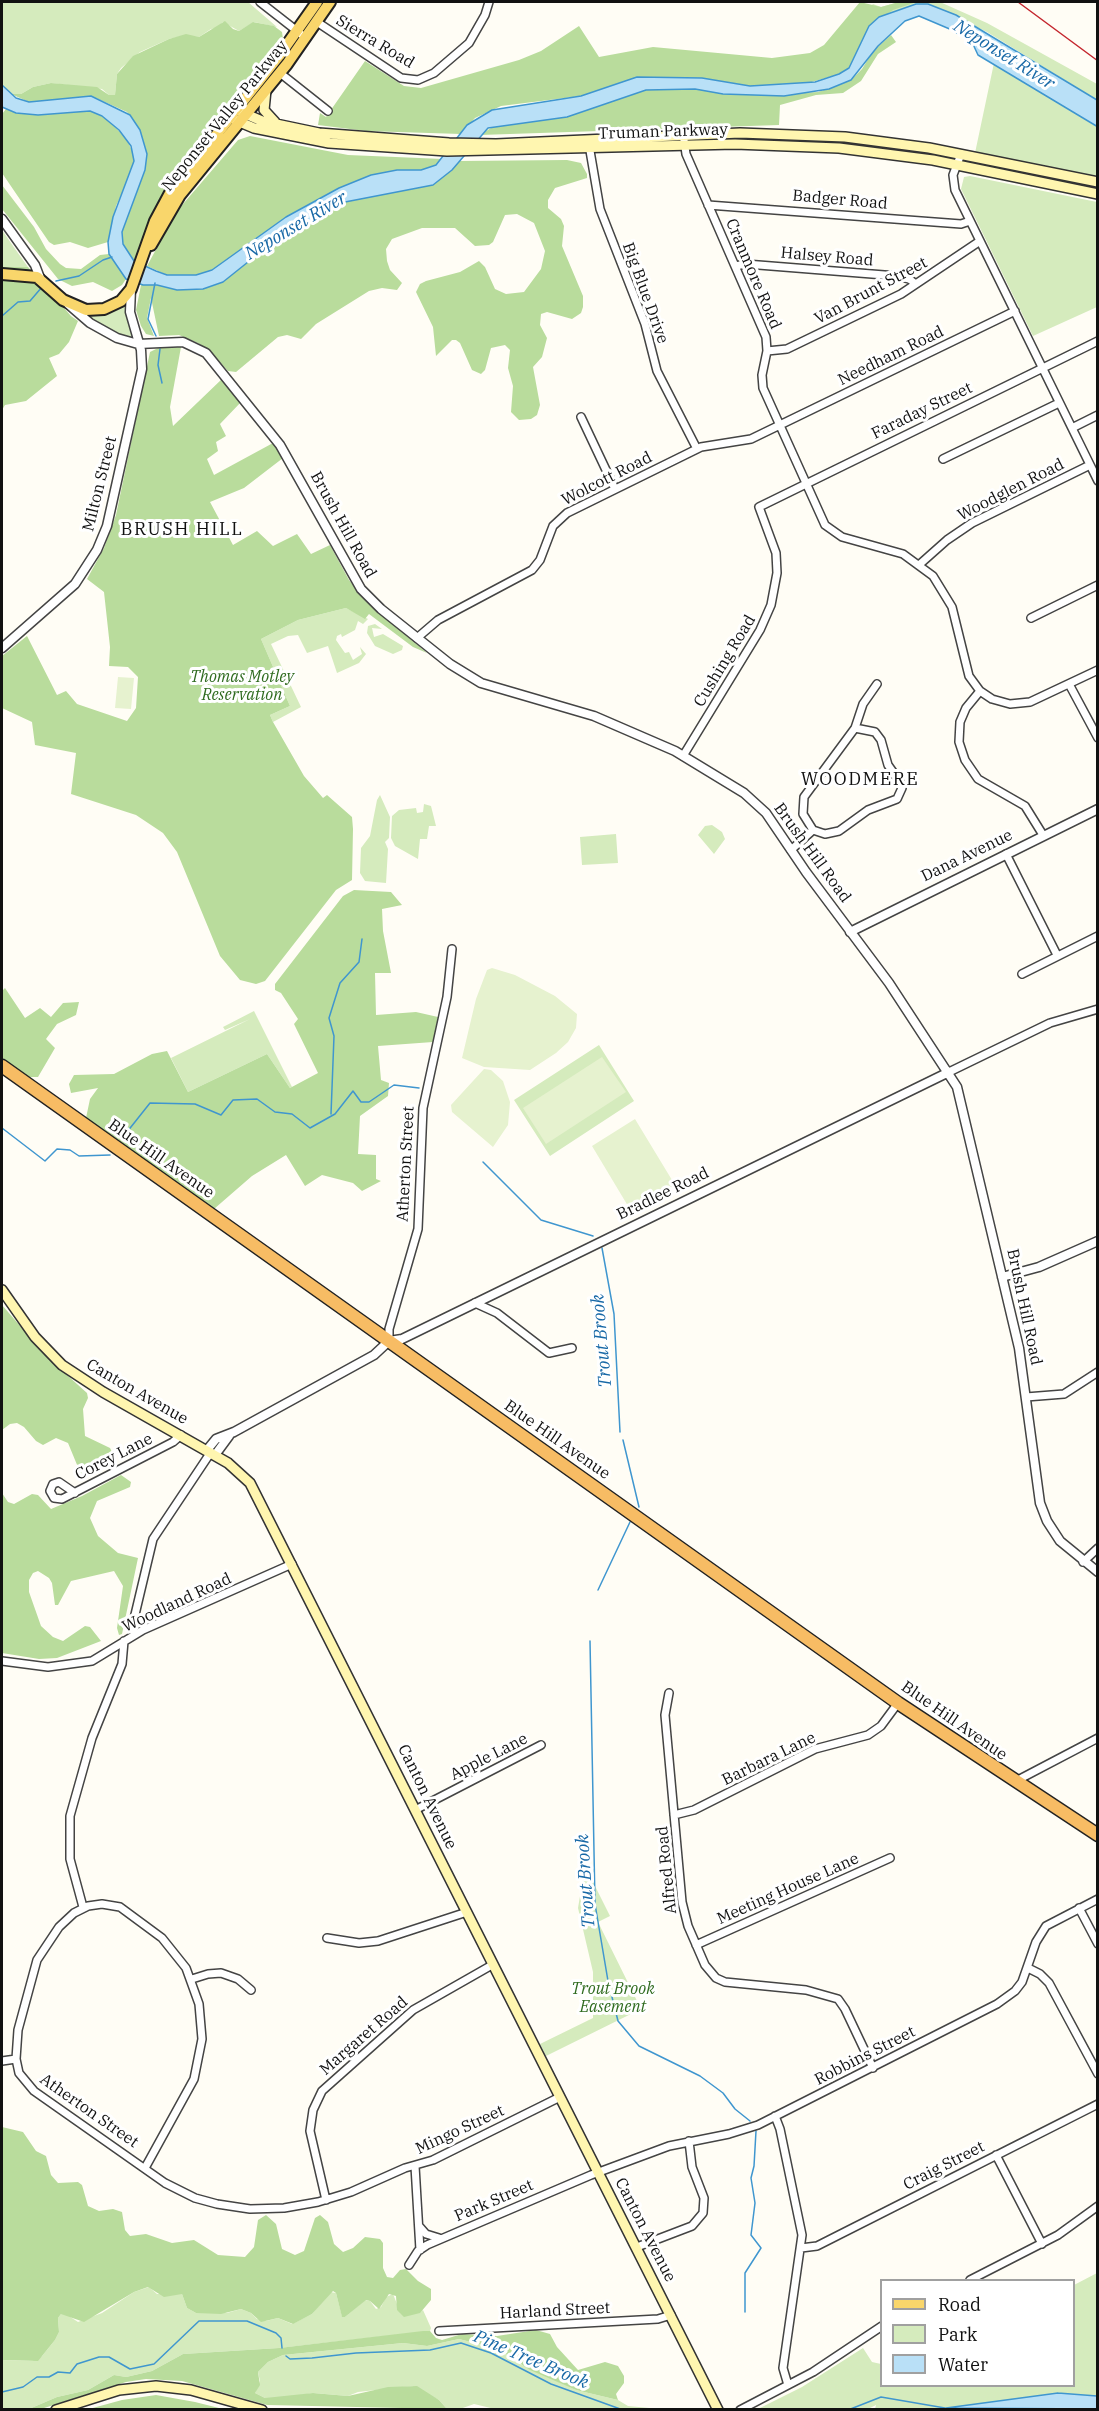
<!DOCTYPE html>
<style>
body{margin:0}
#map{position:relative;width:1099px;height:2411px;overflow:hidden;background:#fffdf5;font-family:"IBM Plex Serif",serif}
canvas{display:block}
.frame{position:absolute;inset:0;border:3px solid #111;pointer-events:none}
.legend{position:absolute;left:880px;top:2279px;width:195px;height:108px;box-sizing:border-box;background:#fff;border:2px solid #a0a0a0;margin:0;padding:8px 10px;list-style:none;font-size:18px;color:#111}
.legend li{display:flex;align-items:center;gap:12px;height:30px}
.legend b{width:30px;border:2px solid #a0a0a0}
</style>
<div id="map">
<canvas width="1099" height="2411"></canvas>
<div class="frame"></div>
<ul class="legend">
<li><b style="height:8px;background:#f9d66b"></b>Road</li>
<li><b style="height:16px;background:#d5ebbd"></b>Park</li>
<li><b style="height:16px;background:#b9e0f7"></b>Water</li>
</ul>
</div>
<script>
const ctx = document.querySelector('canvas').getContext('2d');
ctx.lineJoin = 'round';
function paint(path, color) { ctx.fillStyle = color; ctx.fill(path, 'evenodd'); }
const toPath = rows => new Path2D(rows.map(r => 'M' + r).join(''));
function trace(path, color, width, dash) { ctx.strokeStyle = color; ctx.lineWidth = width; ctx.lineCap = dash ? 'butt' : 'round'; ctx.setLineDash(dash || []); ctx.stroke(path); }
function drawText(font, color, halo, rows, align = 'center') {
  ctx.font = font + ' "IBM Plex Serif",serif'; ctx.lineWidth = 6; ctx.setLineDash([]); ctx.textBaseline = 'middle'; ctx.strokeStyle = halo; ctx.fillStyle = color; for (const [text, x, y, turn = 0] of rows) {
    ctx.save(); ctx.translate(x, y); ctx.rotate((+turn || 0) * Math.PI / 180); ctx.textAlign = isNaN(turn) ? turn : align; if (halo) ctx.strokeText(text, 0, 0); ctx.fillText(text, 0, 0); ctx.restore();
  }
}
paint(toPath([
 [2,2,248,2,277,27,254,22,239,31,223,22,217,28,211,29,199,37,182,36,169,39,140,52,121,68,117,74,115,95,109,95,102,89,51,83,33,87,21,94,11,94,2,85],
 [899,2,940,2,987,23,1097,84,1097,100,987,32,928,4,856,57,804,70,873,4,881,7],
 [994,63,1097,127,1097,178,975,153],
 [970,176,1097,202,1097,307,1033,336,961,189,964,177],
 [2,230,13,246,28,267,2,267],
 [124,303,132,334,130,339,110,333,82,313],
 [346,608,368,619,363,624,358,621,355,630,342,637,341,634,337,636,336,640,345,653,349,652,353,660,362,654,360,647,366,654,359,663,337,673,328,646,307,653,298,635,288,636,271,644,301,707,273,722,270,715,290,706,261,639,298,620],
 [375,624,382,629,372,628,374,637,383,634,403,646,402,650,393,654,375,646,367,633,368,626],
 [380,795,390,817,389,838,385,842,388,849,386,883,365,881,360,873,361,848,370,836,377,800],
 [424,804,431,806,436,826,429,826,427,839,420,839,418,859,395,846,391,838,392,816,399,810,416,808,417,813,423,812],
 [712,825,722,832,725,839,714,854,698,835,705,826],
 [616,834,618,863,582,865,580,837],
 [254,1011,292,1087,290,1088,267,1054,188,1092,171,1058,250,1019,225,1030,223,1027],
 [599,1045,634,1101,550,1156,514,1100],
 [585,1866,610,1916,598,1922,641,2009,546,2056,540,2044,593,2018,593,1972,578,1908],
 [1097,2273,1097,2409,875,2409,876,2405,866,2410,756,2410,802,2387,863,2348,872,2362,881,2364,882,2386,1074,2386,1074,2285],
 [149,2287,157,2294,182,2294,187,2308,196,2313,227,2313,241,2309,251,2313,257,2319,266,2321,278,2318,292,2324,312,2314,330,2292,336,2293,342,2316,345,2317,365,2300,370,2301,376,2309,381,2307,386,2297,393,2294,397,2304,419,2313,423,2310,431,2328,430,2331,279,2348,183,2354,152,2371,126,2377,114,2375,88,2390,57,2397,29,2409,2,2410,2,2360,32,2361,42,2356,55,2340,59,2332,58,2318,61,2314,66,2314,78,2322,102,2313,134,2292],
 [459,2339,498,2349,520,2364,576,2390,618,2400,628,2406,660,2409,499,2410,474,2404,460,2409,447,2409,439,2400,412,2386,358,2392,348,2396,313,2393,277,2399,265,2398,255,2393,260,2381,258,2372,268,2362,283,2355,403,2343,427,2346]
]), '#d5ebbd');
paint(toPath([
 [860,2,881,7,899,2,916,2,893,10,869,26,849,68,839,74,805,84,750,86,702,78,637,77,581,96,501,106,475,118,461,134,366,131,318,125,320,113,326,117,365,61,404,86,421,88,519,60,541,51,579,26,599,57,653,47,772,58,810,53,824,45],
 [225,21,233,29,239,31,253,22,274,26,282,32,283,39,278,48,182,165,160,198,134,261,123,244,122,232,145,170,147,154,140,130,127,112,96,98,29,102,11,94,21,94,33,87,51,83,97,87,109,95,115,95,117,74,133,56,169,39,186,34,199,37],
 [891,35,896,42,878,54,861,81,843,93,816,95,780,105,779,125,480,135,494,126,567,117,646,90,695,89,723,94,754,95,818,92,851,80,862,69,873,51],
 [6,109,38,115,90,111,108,119,127,140,134,155,134,167,116,206,108,242,88,248,70,242,54,245,49,242,2,173,2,114],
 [250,136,348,155,443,159,436,165,421,170,389,171,339,188,286,217,221,265,201,275,167,275,147,266,177,211,238,140],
 [567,160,581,163,587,174,587,178,555,188,548,200,548,208,561,219,564,226,562,246,583,296,583,307,581,313,572,319,547,312,541,314,540,325,547,338,542,357,533,367,540,405,537,415,531,419,519,420,511,412,513,386,508,368,510,350,505,345,491,348,485,370,481,374,472,370,460,343,456,340,452,340,436,356,433,327,416,292,420,284,426,281,460,272,479,261,485,267,495,289,506,294,524,292,541,269,545,251,534,223,517,214,505,215,493,242,489,245,475,246,455,228,422,228,392,239,386,249,387,261,390,270,402,283,397,290,382,288,369,291,316,324,301,339,287,335,278,337,236,372,228,371,210,351,198,343,179,335,159,336,151,298,147,318,154,336,146,334,141,326,136,310,141,285,157,285,177,290,203,289,218,284,263,250,345,202,433,185,460,161],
 [2,185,34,227,46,249,60,264,66,268,81,269,100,255,109,254,126,279,122,285,112,291,93,282,72,286,58,279,2,209],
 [2,267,28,267,71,316,78,321,69,342,59,354,49,358,57,376,26,401,5,405,2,410],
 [181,347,170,407,173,426,223,378,242,401,220,424,226,436,216,442,218,451,207,459,214,475,273,443,283,458,244,488,210,502,233,545,257,531,273,546,297,534,311,554,330,545,349,580,367,602,427,653,413,647,369,614,365,619,346,608,298,620,261,639,290,706,270,715,273,722,304,776,323,798,327,795,352,817,353,829,352,880,336,890,265,981,256,984,240,980,220,956,177,852,163,833,136,815,71,794,76,753,35,745,32,722,2,708,2,656,27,636,57,695,66,691,77,704,127,721,136,708,138,677,128,667,109,666,110,647,104,592,87,579,104,548,116,515,150,352,158,348],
 [354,890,391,892,402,905,382,909,383,931,391,973,375,973,376,1015,416,1012,438,1017,433,1042,378,1046,381,1080,389,1083,388,1096,360,1116,358,1154,376,1155,376,1179,381,1181,362,1191,353,1183,322,1175,305,1186,286,1155,252,1176,214,1209,86,1118,90,1099,98,1088,71,1093,69,1084,74,1075,114,1074,152,1054,167,1051,188,1092,267,1054,290,1088,318,1073,294,1024,298,1019,281,993,275,990,275,984,343,896],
 [5,988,25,1018,40,1008,51,1017,63,1003,79,1002,76,1015,57,1024,46,1039,55,1048,38,1077,29,1077,2,1058,2,991],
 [2,1305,47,1357,87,1393,88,1398,83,1409,85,1436,110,1448,115,1458,111,1466,86,1476,80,1472,68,1443,56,1438,43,1445,36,1441,24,1427,17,1423,10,1424,2,1430],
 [121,1475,131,1482,130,1487,97,1501,90,1518,98,1536,118,1553,138,1558,122,1634,119,1635,117,1628,123,1586,114,1571,71,1581,58,1605,55,1605,52,1583,49,1578,38,1571,33,1573,29,1580,29,1592,41,1626,53,1637,63,1641,85,1626,90,1627,101,1641,57,1658,39,1659,2,1653,2,1493,8,1502,14,1504,32,1494,38,1495,51,1509,82,1496],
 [2,2127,23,2132,36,2151,46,2156,51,2175,58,2183,78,2182,82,2185,88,2206,99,2211,113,2209,122,2212,125,2230,130,2236,146,2234,172,2243,194,2240,218,2255,245,2257,254,2247,258,2220,266,2215,276,2224,282,2249,295,2255,304,2251,315,2218,320,2215,328,2222,334,2244,343,2252,353,2248,365,2237,380,2239,383,2243,383,2268,387,2277,393,2278,400,2270,406,2269,418,2281,431,2289,431,2300,420,2313,404,2317,397,2310,396,2296,389,2294,379,2309,370,2301,366,2300,345,2317,342,2317,336,2293,333,2291,312,2314,293,2324,278,2318,261,2322,251,2313,241,2309,221,2314,196,2313,187,2308,182,2294,164,2297,148,2287,134,2292,84,2322,61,2314,58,2318,59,2332,55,2340,38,2361,2,2360],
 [536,2330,550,2334,557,2347,578,2370,605,2362,618,2366,624,2376,624,2383,616,2394,618,2400,576,2390,530,2370,498,2349,459,2339,427,2346,403,2343,283,2355,268,2362,258,2372,260,2385,255,2393,265,2398,313,2393,348,2396,388,2387,417,2386,439,2400,447,2409,267,2405,182,2381,146,2379,126,2382,41,2409,29,2409,57,2397,88,2390,114,2375,126,2377,152,2371,183,2354,279,2348,423,2331,430,2331,436,2338,442,2340,462,2334,497,2336],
 [156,2395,195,2402,223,2409,89,2409,122,2400]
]), '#b9dc9c');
paint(toPath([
 [118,677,134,678,131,709,115,708],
 [492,968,515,975,555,996,577,1014,576,1028,568,1042,556,1053,530,1070,484,1067,462,1058,476,999,487,970],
 [602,1057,626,1092,546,1144,523,1108],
 [484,1069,491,1070,503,1081,510,1102,508,1125,493,1147,452,1112,451,1105],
 [635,1119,675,1185,631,1211,592,1146]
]), '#e6f2cf');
const water = toPath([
 [916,4,928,4,956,15,1097,100,1098,127,978,55,972,42,952,30,919,16,905,21,878,46,851,80,829,89,784,96,723,94,695,89,646,90,567,117,488,128,452,170,433,185,345,202,263,250,223,282,203,289,177,290,157,285,143,285,126,279,109,254,108,242,113,217,134,161,131,146,119,130,102,116,90,111,38,115,16,113,2,107,2,85,16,98,29,102,91,96,130,115,140,130,147,154,145,170,122,232,123,244,134,261,156,271,167,275,196,275,212,270,286,217,339,188,371,175,397,170,421,170,436,165,467,125,492,110,581,96,637,77,702,78,750,86,815,82,839,74,849,68,869,26,879,17,916,4],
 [1058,2393,1097,2396,1097,2409,946,2408,1058,2393]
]);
paint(water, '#b9e0f7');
trace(water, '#3f96cf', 1.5);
trace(toPath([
 [56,281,79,276,103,260,112,257],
 [155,283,148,319,156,336],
 [2,316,18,302,30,301,42,287],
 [160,349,158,365,162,383],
 [331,1114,334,1036,329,1018,340,983,359,962,362,939],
 [2,1128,45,1161,57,1149,70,1150,79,1156,110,1155],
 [123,1137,150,1103,195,1104,221,1115,233,1100,257,1099,275,1112,292,1114,310,1128,335,1114,353,1091,361,1102,369,1102,394,1085,419,1088],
 [483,1162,541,1220,593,1236],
 [602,1248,614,1314,620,1432],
 [623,1440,639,1507],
 [598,1590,630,1522],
 [590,1641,595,1904,608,1981,618,2021,639,2046,700,2076,723,2093,735,2109,750,2121],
 [745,2312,745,2273,761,2248,751,2235,755,2203,751,2178,754,2166,756,2131],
 [286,2356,290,2359,312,2358,356,2353,430,2350,461,2343,491,2353,551,2384,623,2410],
 [2,2392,23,2387,37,2377,49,2377,58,2372,70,2373,77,2364,99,2357,109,2357,130,2369,154,2364,199,2321,247,2321,276,2333,281,2338,282,2348],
 [848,2410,881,2397,945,2408]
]), '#3f96cf', 1.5);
const minor = toPath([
 [260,2,306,38],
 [317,22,401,78,418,80,434,73,469,43,485,15,489,2],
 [280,73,328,111],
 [684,140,686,154,766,337,767,351,762,375,763,388,825,525,842,537,903,554,933,576,952,607,969,676,980,691,992,699,1010,704,1030,702,1098,670],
 [589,145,600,209,645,324,657,371,697,449],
 [961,154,953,175,955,190,1098,481],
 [708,205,961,224,970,221],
 [735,266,746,264,897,276,909,279,916,284],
 [767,351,787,349,901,294,980,241],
 [581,417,615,489],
 [1072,428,1098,415],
 [943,459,1059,403],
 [920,564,947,540,972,523,1090,465],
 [1031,618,1098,585],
 [417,638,438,620,532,570,540,560,553,526,567,513,701,447,751,439,1015,311],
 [1069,684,1098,738],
 [980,691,966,708,960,722,959,742,965,760,978,779,1025,806,1043,835],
 [855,728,863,704,877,684],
 [683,756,760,630,771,605,777,573,776,553,759,507,1098,341],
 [791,850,813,830,825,834,839,831,868,810,897,799,902,788,900,782,888,765,881,740,875,732,855,728,804,797,803,814,813,830],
 [1006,854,1057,955],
 [1022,974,1098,936],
 [949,1072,1050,1023,1098,1009],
 [475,1303,497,1313,549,1353,572,1348],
 [389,1341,389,1329,418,1229,423,1108,447,997,452,949],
 [1026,1397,1064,1394,1098,1372],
 [75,1493,59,1482,53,1484,50,1491,54,1498,62,1499,173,1442,181,1435],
 [1083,1562,1098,1548],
 [134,1635,133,1623,153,1539,211,1452],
 [2,1661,48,1667,92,1661,143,1630,292,1564],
 [669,1693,665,1715,682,1902,688,1926,705,1965,716,1978,725,1982,806,1990,838,1999,845,2009,873,2068],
 [1016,1781,1098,1738],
 [417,1809,541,1745],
 [674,1815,694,1810,815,1749,868,1735,881,1726,898,1703],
 [83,1907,70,1859,70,1816,92,1738,122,1664,124,1641],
 [1079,1908,1098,1944],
 [327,1938,359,1943,378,1941,467,1912],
 [696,1945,890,1858],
 [1028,1968,1040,1974,1049,1983,1098,2074],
 [192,1979,208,1974,221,1973,238,1979,251,1990],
 [2,2061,16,2059],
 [775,2116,780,2129,802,2235,783,2368,788,2385],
 [996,2155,1042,2244],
 [415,2166,420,2250],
 [145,2168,194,2079,202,2039,199,2004,186,1968,162,1938,120,1907,102,1904,88,1906,74,1913,59,1927,37,1960,18,2030,16,2059,19,2073,34,2091,165,2183,195,2198,217,2204,250,2209,284,2208,318,2202,351,2192,405,2168,433,2160,560,2097],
 [326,2200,310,2131,313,2110,322,2091,413,2010,492,1965],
 [419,2226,426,2234,439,2238],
 [637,2247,692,2226,703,2213,704,2198,692,2167,689,2141],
 [801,2248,817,2246,1098,2104],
 [409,2265,418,2251,427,2245,591,2175,669,2146,729,2134,758,2125,997,2004,1015,1991,1022,1982,1036,1942,1046,1926,1098,1899],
 [970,2280,1058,2235,1098,2206],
 [439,2331,658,2319,671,2315],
 [740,2410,813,2372,882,2326]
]);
const tertiary = toPath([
 [2,219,35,265,40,278],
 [68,304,90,323,117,338,138,344,183,342,206,353,280,445,361,589,381,609,450,664,481,683,594,716,675,751,744,793,766,813,806,872,889,983,957,1087,1019,1348,1040,1503,1047,1521,1060,1541,1098,1572],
 [2,648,75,584,97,550,107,526,142,369,141,350,130,312,131,289],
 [850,932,1098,809],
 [1002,1277,1039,1267,1098,1241],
 [207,1450,216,1439,234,1432,374,1355,389,1341,402,1339,949,1072],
 [215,1455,229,1436]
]);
const secondary = toPath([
 [266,90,264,110,275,122],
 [241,112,262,121,319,133,449,143,496,144,740,133,845,137,929,148,1098,182],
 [235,120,254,128,329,143,447,151,735,144,839,148,933,160,1098,194],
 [2,1290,35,1337,62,1365,103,1392,228,1463,250,1483,718,2410],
 [56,2410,119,2390,156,2386,191,2390,262,2410]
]);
const primary = toPath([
 [151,245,180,195,287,64,330,2],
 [2,274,37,277,63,300,86,310,104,309,121,301,131,289,155,221,170,193,279,56,317,2]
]);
const trunk = toPath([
 [2,1066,898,1703,1098,1835]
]);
trace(minor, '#444', 10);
trace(tertiary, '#444', 11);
trace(secondary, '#333', 12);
trace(primary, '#222', 14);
trace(trunk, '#222', 15);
trace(minor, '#fff', 7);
trace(tertiary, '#fff', 8);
trace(secondary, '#fff6b0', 9);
trace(primary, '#f9d66b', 10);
trace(trunk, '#f7bc64', 12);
trace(toPath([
 [1018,2,1098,61]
]), '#c4262e', 1.5);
drawText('16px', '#111', '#fff', [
 ["Sierra Road",375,42,31],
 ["Neponset Valley Parkway",225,116,-51],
 ["Truman Parkway",663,132,-2],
 ["Badger Road",840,200,5],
 ["Halsey Road",827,257,5],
 ["Cranmore Road",753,274,67],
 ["Van Brunt Street",871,291,-28],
 ["Big Blue Drive",645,293,70],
 ["Needham Road",891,356,-26],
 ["Faraday Street",922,411,-26],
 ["Wolcott Road",607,479,-27],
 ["Milton Street",100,484,-76],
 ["Woodglen Road",1011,490,-27],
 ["Brush Hill Road",343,525,61],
 ["Cushing Road",725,661,-59],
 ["Brush Hill Road",812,853,54],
 ["Dana Avenue",967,856,-26],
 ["Blue Hill Avenue",161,1159,35],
 ["Atherton Street",406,1164,-87],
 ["Bradlee Road",663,1194,-26],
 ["Brush Hill Road",1024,1307,78],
 ["Canton Avenue",137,1392,30],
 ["Blue Hill Avenue",557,1440,35],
 ["Corey Lane",114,1457,-27],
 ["Woodland Road",177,1603,-25],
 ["Blue Hill Avenue",954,1721,35],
 ["Apple Lane",489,1757,-27],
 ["Barbara Lane",769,1759,-26],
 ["Canton Avenue",427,1797,64],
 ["Alfred Road",667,1870,-96],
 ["Meeting House Lane",788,1889,-24],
 ["Margaret Road",364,2036,-41],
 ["Robbins Street",865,2056,-27],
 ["Atherton Street",89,2111,35],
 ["Mingo Street",460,2130,-25],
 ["Craig Street",944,2166,-27],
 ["Park Street",494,2201,-23],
 ["Canton Avenue",645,2230,63],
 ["Harland Street",555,2311,-3]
]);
drawText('italic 16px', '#2f6b1f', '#fff', [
 ["Thomas Motley",242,677],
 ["Reservation",242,695],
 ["Trout Brook",613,1989],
 ["Easement",613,2007]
]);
drawText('italic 18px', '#1768a6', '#fff', [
 ["Neponset River",1004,55,32],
 ["Neponset River",296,226,-31],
 ["Trout Brook",602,1341,-95],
 ["Trout Brook",586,1881,-94],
 ["Pine Tree Brook",531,2360,23]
]);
ctx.letterSpacing = '1.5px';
drawText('18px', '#111', '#fff', [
 ["BRUSH HILL",182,530],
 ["WOODMERE",860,780]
]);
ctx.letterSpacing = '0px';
</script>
